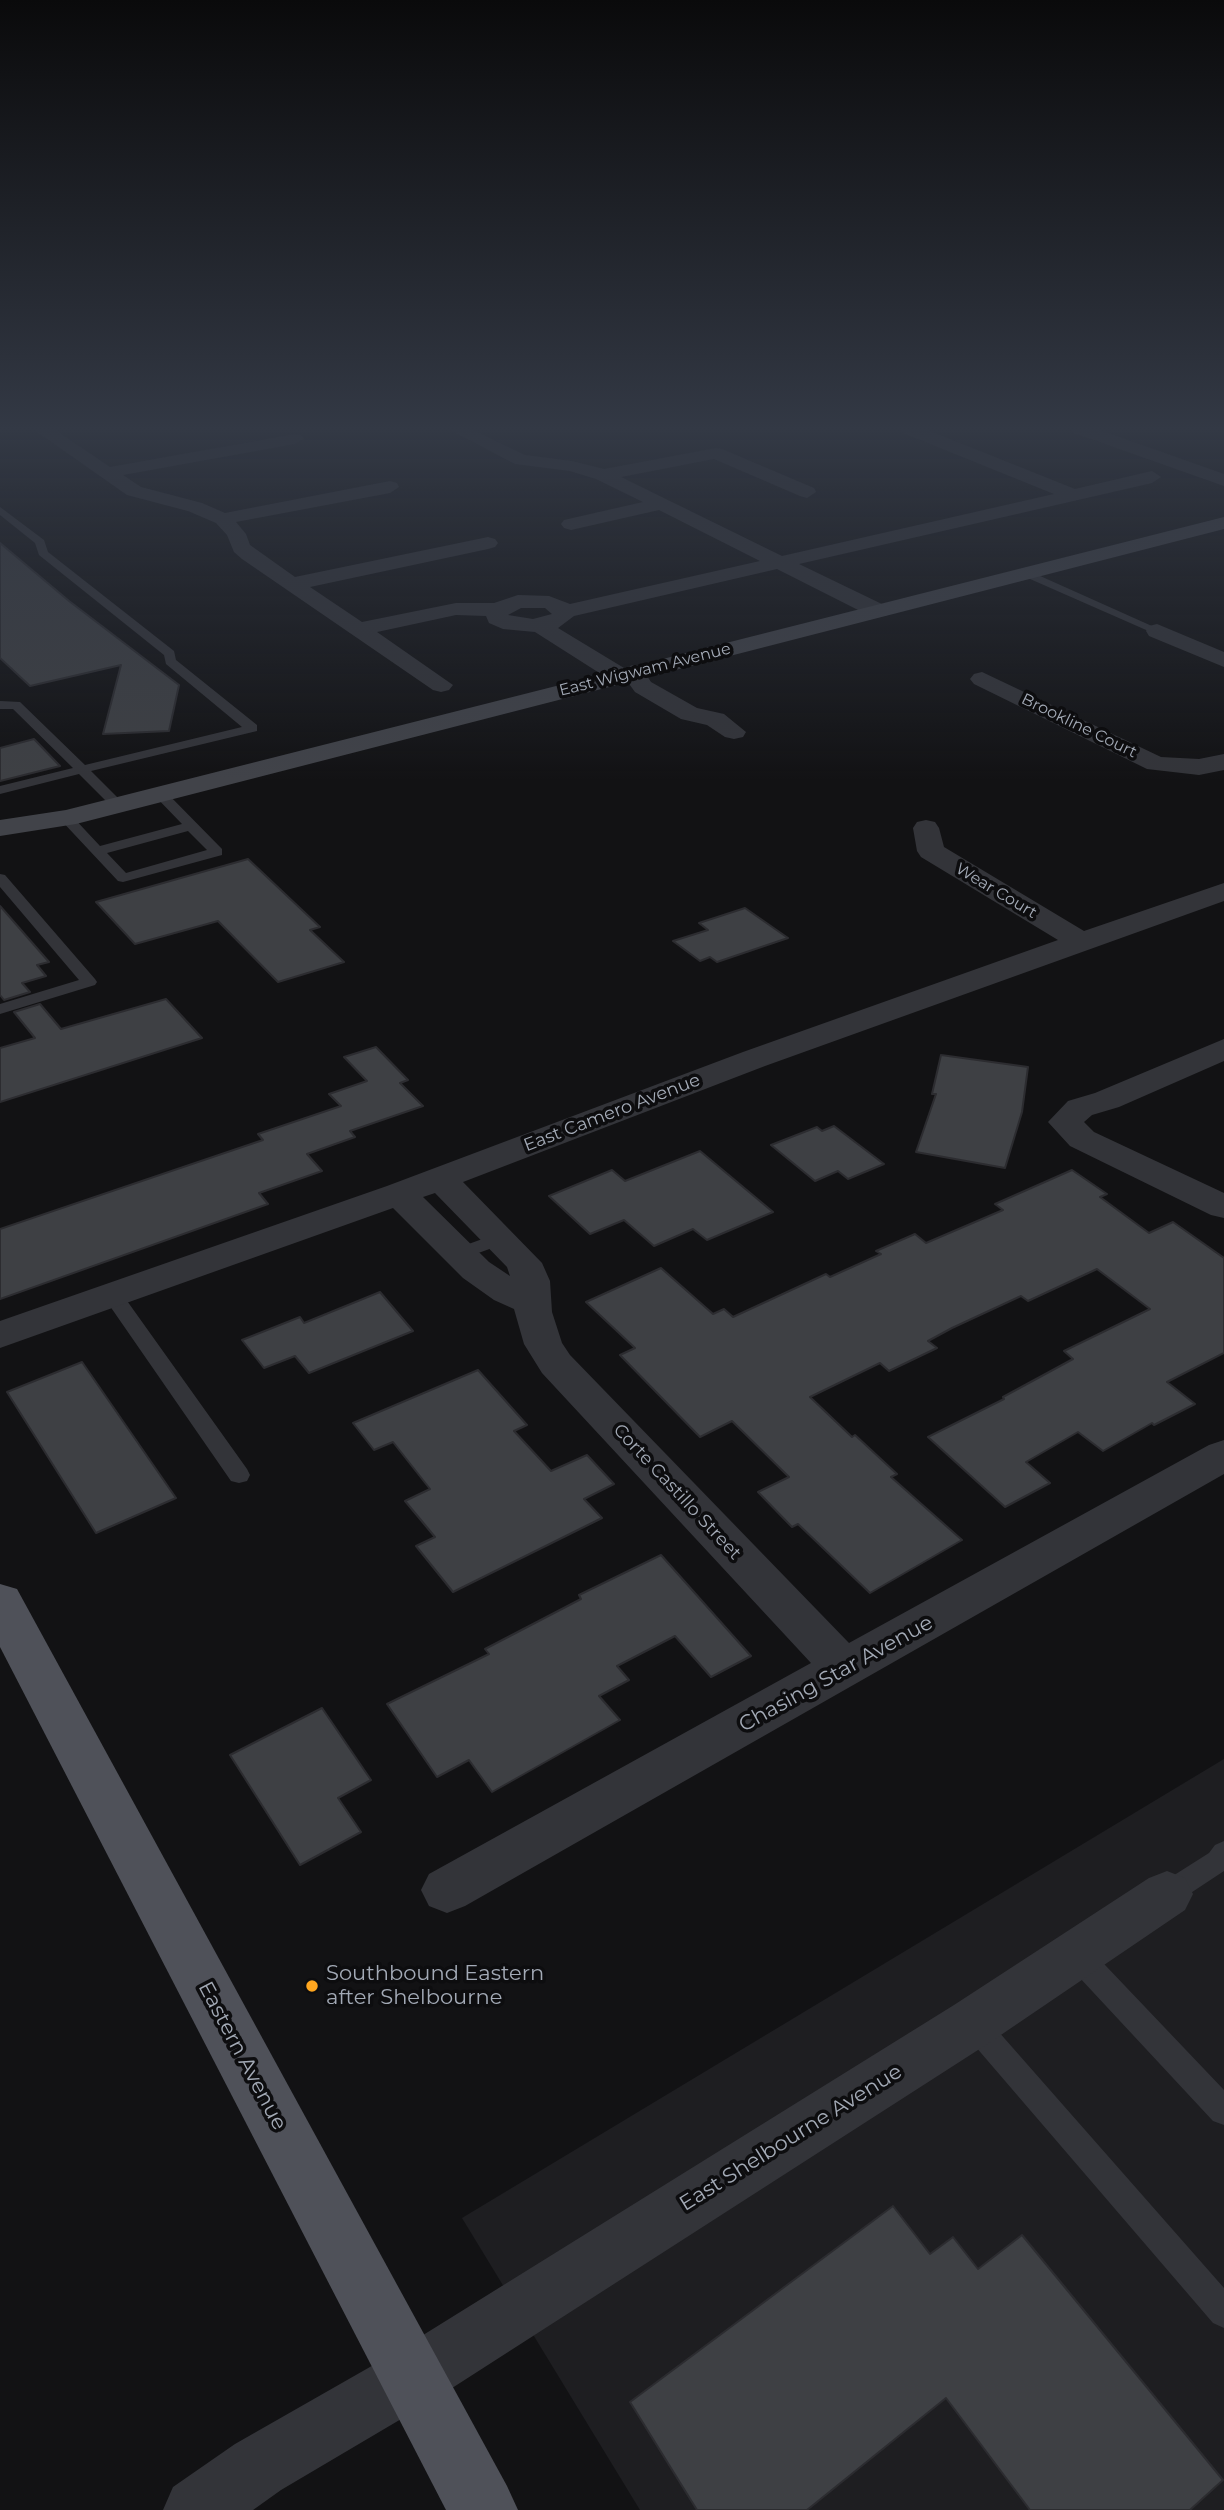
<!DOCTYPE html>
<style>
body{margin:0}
canvas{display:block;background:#121214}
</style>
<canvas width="1224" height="2510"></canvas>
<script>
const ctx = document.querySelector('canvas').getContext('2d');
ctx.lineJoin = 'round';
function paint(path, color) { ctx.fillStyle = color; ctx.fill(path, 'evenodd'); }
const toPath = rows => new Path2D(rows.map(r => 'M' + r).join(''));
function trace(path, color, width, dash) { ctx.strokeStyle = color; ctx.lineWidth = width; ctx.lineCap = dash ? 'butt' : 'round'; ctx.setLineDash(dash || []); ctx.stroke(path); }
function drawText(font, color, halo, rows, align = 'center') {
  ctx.font = font + ' Montserrat,sans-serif'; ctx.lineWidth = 7; ctx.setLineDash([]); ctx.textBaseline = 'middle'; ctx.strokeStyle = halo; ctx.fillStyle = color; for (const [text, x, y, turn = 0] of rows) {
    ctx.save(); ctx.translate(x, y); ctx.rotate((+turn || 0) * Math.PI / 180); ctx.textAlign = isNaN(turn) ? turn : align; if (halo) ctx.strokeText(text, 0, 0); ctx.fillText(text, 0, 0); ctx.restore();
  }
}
paint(toPath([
 [1224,1759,1224,2510,640,2510,462,2218]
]), '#1e1e21');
const building = toPath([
 [0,543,69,601,179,685,169,731,103,734,121,665,30,686,0,658,0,543],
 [34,739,60,766,0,781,0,748,34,739],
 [248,859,320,927,310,930,344,962,278,982,218,921,135,944,96,902,248,859],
 [0,906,49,962,37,965,46,976,22,983,30,992,4,1000,0,995,0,906],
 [745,908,788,938,717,962,710,957,700,961,673,941,708,930,699,923,745,908],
 [166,999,202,1038,0,1102,0,1048,35,1038,14,1012,40,1004,61,1029,166,999],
 [376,1047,408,1080,400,1083,423,1106,350,1131,355,1137,307,1154,322,1171,259,1193,268,1204,0,1299,0,1229,263,1140,258,1134,341,1106,329,1094,367,1081,344,1057,376,1047],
 [941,1055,1028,1067,1022,1112,1005,1168,916,1152,936,1094,932,1094,941,1055],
 [834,1126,884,1164,848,1179,838,1171,815,1181,771,1145,817,1127,822,1131,834,1126],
 [700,1151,773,1212,707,1240,693,1229,654,1246,624,1220,590,1234,549,1196,612,1170,625,1181,700,1151],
 [1072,1170,1107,1194,1100,1197,1149,1233,1173,1222,1224,1258,1224,1353,1167,1382,1195,1404,1154,1425,1152,1423,1103,1451,1078,1432,1026,1462,1050,1483,1005,1507,928,1437,1004,1399,1003,1397,1073,1359,1064,1351,1150,1309,1097,1269,1028,1301,1021,1296,952,1328,928,1341,937,1348,889,1371,880,1363,810,1397,852,1437,855,1435,897,1474,891,1477,962,1540,870,1593,798,1524,792,1527,758,1492,789,1477,732,1421,700,1437,620,1355,635,1348,586,1302,661,1268,713,1314,724,1309,733,1317,826,1274,830,1277,881,1254,876,1251,915,1234,926,1243,1003,1210,995,1204,1072,1170],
 [380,1292,413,1331,309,1373,295,1356,264,1368,242,1340,300,1317,304,1323,380,1292],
 [82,1362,176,1498,96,1533,7,1392,82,1362],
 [478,1370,527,1425,514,1431,551,1471,587,1455,614,1484,584,1499,602,1518,453,1592,416,1546,435,1537,405,1501,430,1489,393,1442,374,1450,353,1423,478,1370],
 [661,1555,751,1656,711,1677,675,1636,617,1666,629,1680,599,1696,620,1720,492,1792,469,1760,437,1777,387,1704,489,1654,485,1649,581,1599,579,1595,661,1555],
 [322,1708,371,1780,338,1798,361,1832,300,1865,230,1755,322,1708],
 [893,2206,930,2254,953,2237,978,2269,1022,2235,1223,2480,1190,2510,1030,2510,946,2398,807,2510,697,2510,630,2402,893,2206]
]);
paint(building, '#3e4044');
trace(building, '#2c2c30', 2);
paint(toPath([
 [0,507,44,540,48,552,174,651,176,660,257,725,257,731,91,771,124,804,117,808,112,807,79,774,0,794,0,786,73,768,13,709,0,709,0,701,20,702,85,765,242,727,166,664,164,655,39,555,35,543,0,515,0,507],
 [1021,571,1029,571,1163,631,1153,633,1021,575,1021,571],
 [159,789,164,790,222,849,222,855,123,882,118,881,59,818,66,814,71,815,100,846,182,824,152,793,159,789],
 [188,831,207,850,126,873,107,853,188,831],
 [0,874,5,875,95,979,97,982,95,985,0,1014,0,1004,79,980,0,887,0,874],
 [499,1233,506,1235,509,1239,506,1243,459,1260,452,1258,449,1254,452,1250,499,1233],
 [113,1290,120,1291,247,1469,250,1475,247,1481,239,1483,231,1481,103,1296,106,1291,113,1290],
 [1224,1841,1224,1871,1177,1902,1167,1906,1157,1902,1153,1894,1157,1886,1209,1853,1215,1845,1224,1841],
 [1076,1941,1086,1945,1224,2090,1224,2125,1213,2121,1066,1963,1062,1954,1066,1945,1076,1941],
 [973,2010,983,2014,1224,2288,1224,2328,1213,2323,963,2032,959,2023,963,2014,973,2010]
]), '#333439');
paint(toPath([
 [33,429,54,429,110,467,295,434,301,435,304,439,295,444,123,475,141,487,202,503,225,513,390,481,397,483,399,487,390,493,236,522,246,534,250,545,295,577,488,537,495,539,498,543,495,547,488,549,310,587,362,622,456,603,494,603,518,595,549,596,570,604,760,561,659,510,571,530,564,528,561,524,564,520,643,502,596,479,570,471,515,464,448,429,471,429,525,455,572,461,604,469,716,448,722,449,814,488,816,492,807,498,800,496,714,459,621,477,782,556,1054,494,903,433,900,429,925,429,1075,489,1152,471,1161,477,1152,483,799,564,886,606,889,611,886,616,870,616,777,569,574,616,558,628,624,668,633,665,641,667,651,682,697,708,724,714,746,732,743,737,734,739,725,737,707,725,681,719,635,692,627,681,612,681,535,632,503,629,489,623,486,616,456,615,377,632,453,685,449,690,441,692,433,690,242,559,234,552,227,535,216,523,188,511,127,495,33,429],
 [521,608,545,608,552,614,533,619,508,615,521,608],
 [1071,429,1097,429,1224,474,1224,486,1074,433,1071,429],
 [1157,624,1224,652,1224,667,1149,636,1146,631,1149,626,1157,624],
 [982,672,1161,757,1199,759,1224,754,1224,770,1199,775,1147,769,974,684,970,679,974,674,982,672],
 [926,820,935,822,939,828,944,847,1084,931,1224,883,1224,901,765,1066,463,1182,542,1263,550,1281,552,1312,562,1343,570,1355,849,1643,1209,1445,1224,1440,1224,1474,465,1906,447,1913,429,1906,421,1890,429,1874,811,1663,542,1373,524,1344,514,1309,494,1300,463,1278,393,1208,0,1348,0,1321,387,1186,743,1052,1058,940,921,857,917,851,913,828,917,822,926,820],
 [435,1193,507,1267,510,1276,489,1262,423,1197,435,1193],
 [1224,1039,1224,1061,1119,1107,1092,1115,1084,1122,1094,1132,1224,1193,1224,1218,1211,1215,1070,1146,1048,1122,1068,1101,1095,1093,1224,1039],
 [1167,1871,1185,1878,1193,1894,1185,1910,992,2041,435,2399,281,2490,253,2510,163,2510,173,2487,235,2444,391,2355,954,2005,1149,1878,1167,1871]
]), '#333439');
paint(toPath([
 [1224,517,1224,529,76,824,0,836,0,820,66,810,1224,517]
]), '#414349');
paint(toPath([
 [0,1584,17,1589,507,2486,518,2510,446,2510,0,1647,0,1584]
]), '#4f5159');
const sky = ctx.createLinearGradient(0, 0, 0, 781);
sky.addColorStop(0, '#0a0a0b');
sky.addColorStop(0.55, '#333945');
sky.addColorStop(1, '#33394500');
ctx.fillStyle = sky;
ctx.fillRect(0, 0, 1224, 781);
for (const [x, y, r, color] of [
 [312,1986,7,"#ffa61f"]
]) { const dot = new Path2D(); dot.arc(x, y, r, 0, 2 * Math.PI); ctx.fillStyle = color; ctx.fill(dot); trace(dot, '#0d0d0f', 2.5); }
drawText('16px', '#a3aab6', '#0d0d0f', [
 ["East Wigwam Avenue",645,670,-14],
 ["Brookline Court",1079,726,26],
 ["Wear Court",996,891,31]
]);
drawText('18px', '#a3aab6', '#0d0d0f', [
 ["East Camero Avenue",612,1113,-21],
 ["Corte Castillo Street",677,1492,47]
]);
drawText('21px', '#a3aab6', '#0d0d0f', [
 ["Chasing Star Avenue",836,1674,-29],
 ["Eastern Avenue",242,2056,62],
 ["East Shelbourne Avenue",791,2138,-32]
]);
drawText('21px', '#a3aab6', '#0d0d0f', [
 ["Southbound Eastern",326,1974],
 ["after Shelbourne",326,1998]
], 'left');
</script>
